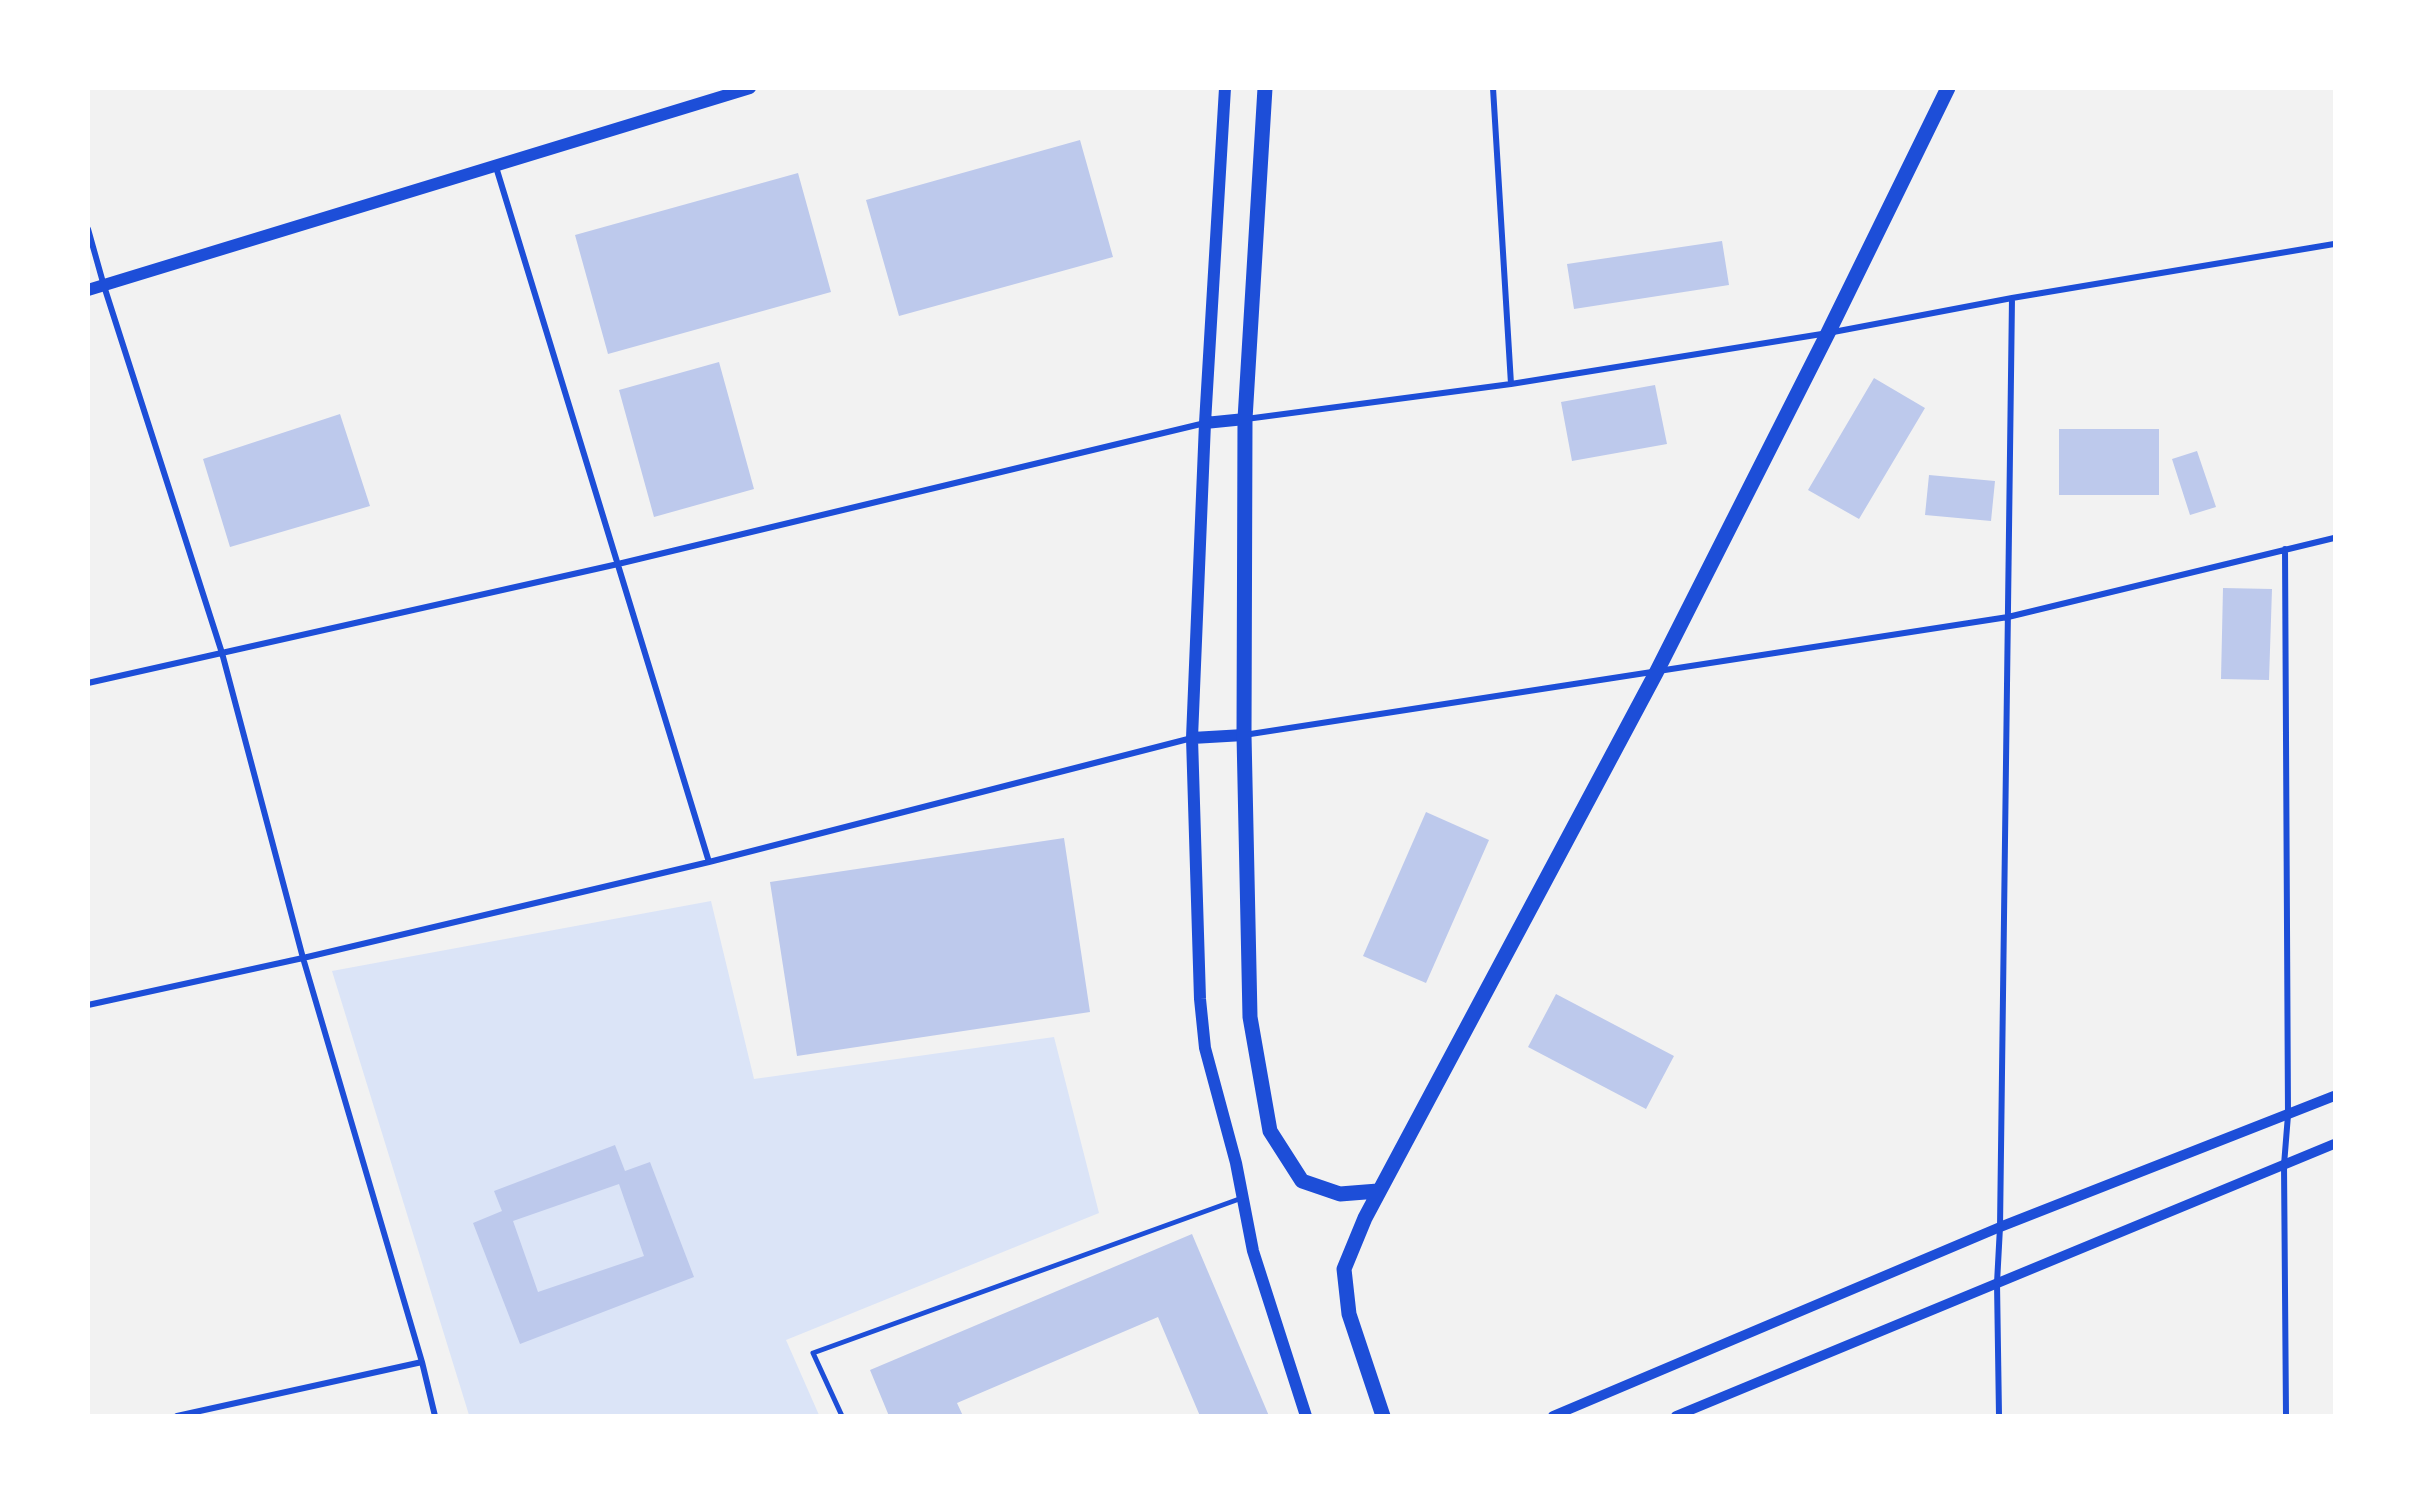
<!DOCTYPE html>
<style>
body{margin:0}
#map{position:relative;width:2423px;height:1504px;overflow:hidden;background:#f2f2f2;font-family:"Exo 2",sans-serif}
canvas{display:block}
.frame{position:absolute;inset:0;border:90px solid #fff;pointer-events:none}
</style>
<div id="map">
<canvas width="2423" height="1504"></canvas>
<div class="frame"></div>
</div>
<script>
const ctx = document.querySelector('canvas').getContext('2d');
ctx.lineJoin = 'round';
function paint(path, color) { ctx.fillStyle = color; ctx.fill(path, 'evenodd'); }
const toPath = rows => new Path2D(rows.map(r => 'M' + r).join(''));
function trace(path, color, width, dash) { ctx.strokeStyle = color; ctx.lineWidth = width; ctx.lineCap = dash ? 'butt' : 'round'; ctx.setLineDash(dash || []); ctx.stroke(path); }
paint(toPath([
 [711,901,754,1079,1054,1037,1099,1213,786,1340,819,1415,469,1415,332,971]
]), '#dbe4f7');
paint(toPath([
 [1080,140,1113,257,899,316,866,200],
 [798,173,831,292,608,354,575,235],
 [1722,241,1729,285,1574,309,1567,264],
 [719,362,754,489,654,517,619,390],
 [1874,378,1925,408,1859,519,1808,490],
 [1655,385,1667,444,1572,461,1561,402],
 [340,414,370,506,230,547,203,459],
 [2059,429,2159,429,2159,495,2059,495],
 [2197,451,2216,507,2190,515,2172,459],
 [1929,475,1995,481,1991,521,1925,515],
 [2223,588,2272,589,2269,680,2221,679],
 [1426,812,1489,840,1426,983,1363,956],
 [1064,838,1090,1012,797,1056,770,882],
 [1556,994,1674,1056,1646,1109,1528,1047],
 [615,1145,625,1171,650,1162,694,1277,520,1344,473,1223,502,1211,494,1191],
 [619,1184,644,1256,538,1292,513,1221],
 [1192,1234,1269,1416,1200,1416,1158,1317,957,1403,963,1416,889,1416,870,1370]
]), '#bdc9ec');
trace(toPath([
 [842,1416,813,1353,1242,1198]
]), '#1d4ed8', 5);
trace(toPath([
 [1493,88,1511,384],
 [496,167,709,862],
 [88,229,104,286,222,653,303,958,422,1362,435,1416],
 [1246,419,1511,384,1828,333,2012,298,2334,244],
 [2285,549,2288,1115,2284,1165,2286,1416],
 [88,683,618,564,1205,423],
 [1244,735,2008,617,2334,538],
 [88,1005,303,958,709,862,1192,738],
 [177,1416,422,1362],
 [1999,1416,1997,1283,2000,1227,2012,298]
]), '#1d4ed8', 6);
trace(toPath([
 [1553,1416,2000,1227,2334,1096],
 [1676,1416,2334,1144]
]), '#1d4ed8', 10);
trace(toPath([
 [1225,88,1205,423,1192,738,1200,999,1205,1048,1236,1163,1253,1251,1306,1416],
 [88,290,750,88],
 [1205,423,1245,419],
 [1192,738,1244,735]
]), '#1d4ed8', 12);
trace(toPath([
 [1265,88,1245,419,1244,735,1250,1017,1270,1131,1302,1181,1340,1194,1378,1191],
 [1383,1416,1349,1314,1344,1269,1365,1218,1656,673,1828,333,1948,88]
]), '#1d4ed8', 15);
</script>
